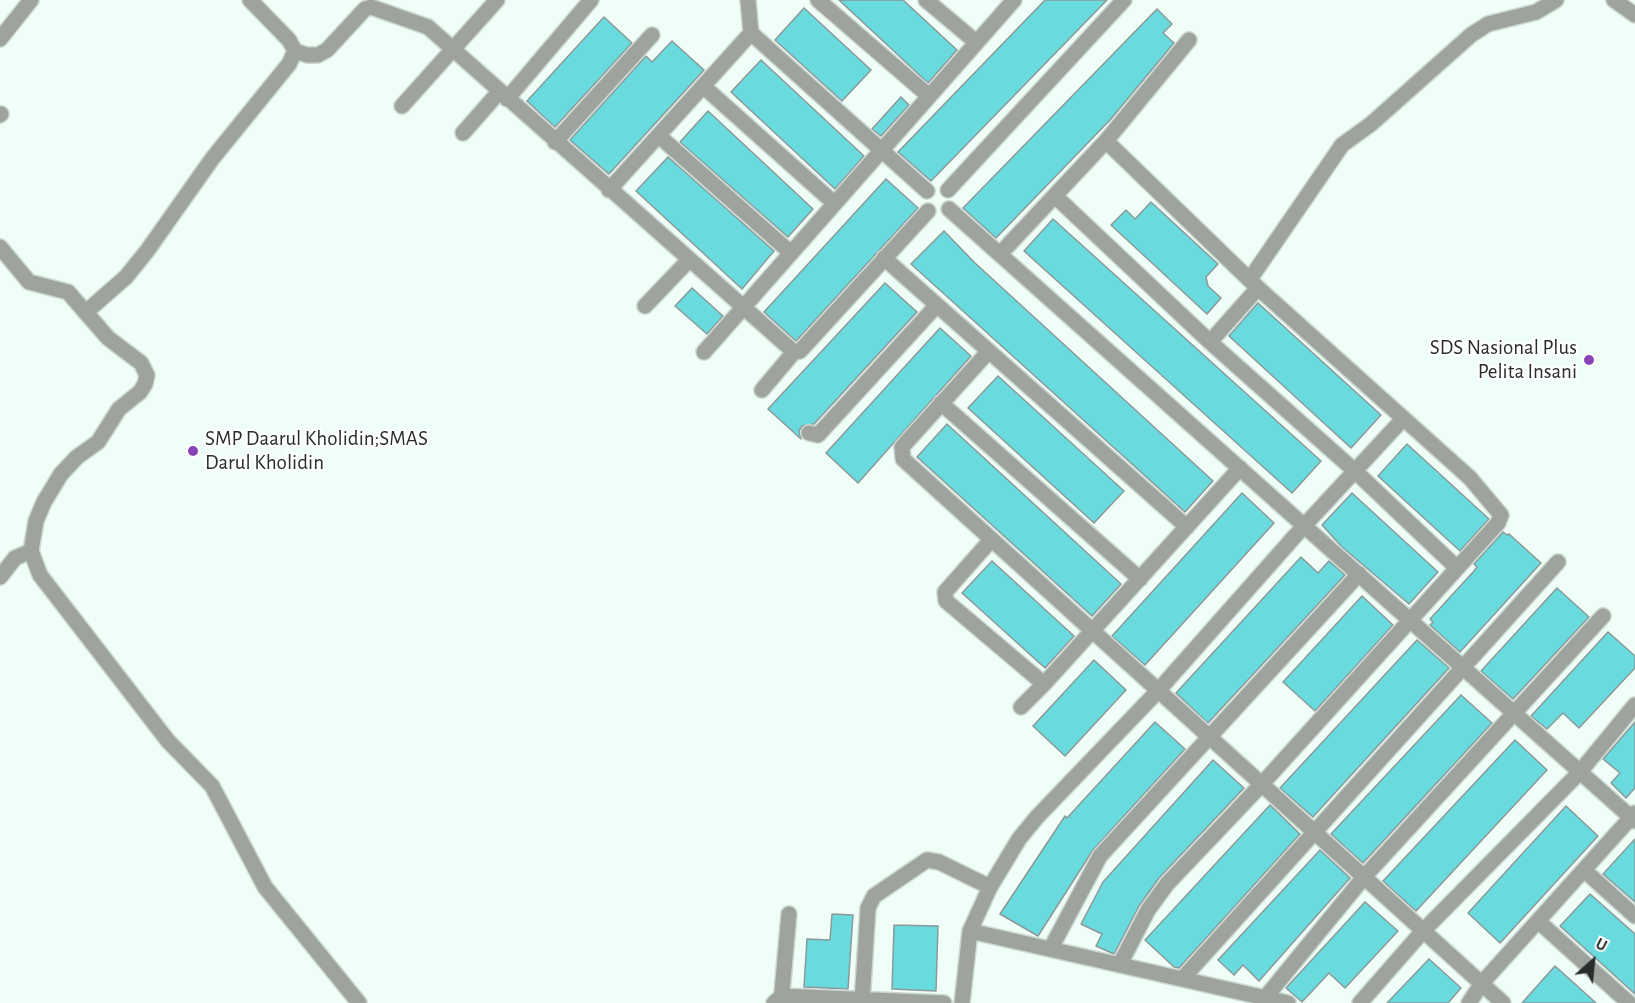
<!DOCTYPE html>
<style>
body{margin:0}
#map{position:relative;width:1635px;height:1003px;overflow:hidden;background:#f0fef8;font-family:"Alegreya Sans",sans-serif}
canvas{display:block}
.north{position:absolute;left:1563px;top:931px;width:60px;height:60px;-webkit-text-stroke:4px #fff;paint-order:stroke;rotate:27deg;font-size:16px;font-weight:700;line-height:24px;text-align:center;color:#292e2c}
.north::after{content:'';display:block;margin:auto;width:21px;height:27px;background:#292e2c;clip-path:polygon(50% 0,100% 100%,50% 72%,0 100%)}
</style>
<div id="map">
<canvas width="1635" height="1003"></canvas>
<div class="north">U</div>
</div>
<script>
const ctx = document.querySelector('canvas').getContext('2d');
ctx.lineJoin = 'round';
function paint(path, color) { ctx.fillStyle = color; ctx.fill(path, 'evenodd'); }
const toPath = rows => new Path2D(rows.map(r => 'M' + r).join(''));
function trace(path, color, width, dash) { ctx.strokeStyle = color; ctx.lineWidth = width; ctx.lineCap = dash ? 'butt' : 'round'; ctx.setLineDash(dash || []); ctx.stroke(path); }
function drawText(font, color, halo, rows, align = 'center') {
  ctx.font = font + ' "Alegreya Sans",sans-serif'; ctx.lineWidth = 4.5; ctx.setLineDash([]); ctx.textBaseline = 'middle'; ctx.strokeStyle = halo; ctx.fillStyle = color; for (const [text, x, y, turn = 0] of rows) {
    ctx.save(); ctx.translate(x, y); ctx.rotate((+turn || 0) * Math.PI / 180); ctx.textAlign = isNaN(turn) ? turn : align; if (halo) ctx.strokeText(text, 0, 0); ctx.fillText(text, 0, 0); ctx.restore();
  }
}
const building = toPath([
 [839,0,903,0,957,50,928,83,839,0],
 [1045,0,1107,0,931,181,898,152,1045,0],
 [804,8,871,70,842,101,775,40,804,8],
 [1157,9,1172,24,1163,33,1174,43,1110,120,996,238,963,208,1157,9],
 [604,17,632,43,555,127,527,101,604,17],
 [672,41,704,70,609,174,570,140,646,56,652,62,672,41],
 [761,60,864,156,835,189,731,92,761,60],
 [901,97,909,105,881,136,872,129,901,97],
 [708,111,813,209,788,237,680,142,708,111],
 [668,157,774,251,742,289,636,191,668,157],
 [886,179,918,208,796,341,764,312,886,179],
 [1151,202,1218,264,1206,277,1208,286,1221,298,1207,314,1111,225,1126,210,1135,219,1151,202],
 [1053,219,1321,461,1292,493,1024,251,1053,219],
 [944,231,975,263,1213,481,1185,512,911,264,944,231],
 [885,283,917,312,814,424,802,426,799,431,801,439,768,409,885,283],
 [692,288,723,316,707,334,675,306,692,288],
 [1258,303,1381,415,1351,448,1229,336,1258,303],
 [940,328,971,356,858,483,826,453,940,328],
 [998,376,1124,491,1094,523,968,408,998,376],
 [947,424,1121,584,1092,616,917,457,947,424],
 [1407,444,1489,519,1460,551,1378,476,1407,444],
 [1242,493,1274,523,1145,665,1112,636,1242,493],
 [1352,493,1438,572,1409,604,1342,547,1322,525,1352,493],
 [1503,532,1507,535,1509,534,1541,563,1460,652,1430,625,1433,622,1430,619,1474,571,1477,567,1474,564,1503,532],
 [1301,557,1318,573,1329,561,1345,575,1208,723,1176,693,1301,557],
 [992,561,1074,636,1045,668,962,593,992,561],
 [1557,588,1589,617,1513,699,1481,671,1557,588],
 [1362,596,1393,625,1315,711,1283,682,1362,596],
 [1608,632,1635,656,1635,668,1579,728,1563,713,1547,729,1531,716,1608,632],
 [1417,640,1449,668,1313,817,1280,788,1417,640],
 [1094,660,1126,690,1065,756,1033,726,1094,660],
 [1461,695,1492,723,1363,863,1331,834,1461,695],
 [1155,722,1185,749,1093,850,1038,936,1000,914,1065,816,1067,818,1155,722],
 [1635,722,1635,788,1626,798,1611,783,1620,773,1603,759,1635,722],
 [1515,740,1547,770,1416,911,1383,881,1515,740],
 [1213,760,1244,788,1159,878,1139,906,1114,954,1096,946,1102,934,1081,924,1103,882,1213,760],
 [1270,805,1300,834,1179,968,1174,967,1145,940,1270,805],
 [1566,806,1598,836,1500,943,1468,913,1566,806],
 [1635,839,1635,902,1603,874,1635,839],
 [1320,850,1350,878,1259,981,1243,965,1234,975,1218,960,1320,850],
 [1590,894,1635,934,1635,994,1560,926,1590,894],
 [1365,902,1398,931,1345,988,1329,973,1302,1002,1286,988,1365,902],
 [832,914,853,915,848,989,804,987,807,939,830,940,832,914],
 [894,925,938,926,936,991,892,989,894,925],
 [1429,959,1461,988,1448,1003,1387,1003,1429,959],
 [1555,966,1575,984,1596,1003,1522,1003,1555,966]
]);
paint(building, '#69dbde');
trace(building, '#8b9999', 1.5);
const street = toPath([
 [250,0,289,40,295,51,307,55,318,55,327,50,365,9,371,7,428,27,794,352,800,351,928,211],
 [748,0,751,33],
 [818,0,929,96],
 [926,0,976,42],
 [1614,0,1635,15],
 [0,39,31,0],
 [703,86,834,203],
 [507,99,591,0],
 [402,106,497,0],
 [0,115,1,114],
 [463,133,499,92],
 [659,136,791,253],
 [1106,141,1258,288,1470,478,1501,515,1498,523,1261,785,1167,884,1148,910,1120,964],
 [555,142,652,35],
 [609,190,751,33,927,191],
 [948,190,1124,0],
 [1055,196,1210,342,1356,472,1457,568],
 [949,209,1635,821],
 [0,247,29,282,68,292,108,338,141,363,147,375,145,384,140,392,119,409,98,442,77,457,61,474,44,502,36,521,31,551,40,575,168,741,212,786,265,887,359,1003],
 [1000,254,1106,141,1189,40],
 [884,258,1187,527],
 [1250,279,1342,145,1371,124,1471,35,1488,24,1536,12,1556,0],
 [645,306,688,261],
 [86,312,126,277,147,251,212,159,289,64,295,51],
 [1210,342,1258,288],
 [989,351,902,447,903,459,1503,1003],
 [704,352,1014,0],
 [762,390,794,352],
 [941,403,1140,579],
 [809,433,818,435,937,305],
 [991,540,945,592,946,601,1044,684,1240,468],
 [0,577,15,558,31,551],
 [1021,707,1044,684],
 [1584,870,1635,916],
 [1538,921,1629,1003],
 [970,931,1288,1003],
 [1051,948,1100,856,1359,574],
 [1183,978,1558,562],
 [1265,998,1364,877,1603,616],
 [774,1003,782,996,944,1003],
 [781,1003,789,914],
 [862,1003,868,908,874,896,927,860,939,862,990,887],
 [962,1003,970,931,990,887,1019,839,1037,817,1157,692,1303,527,1403,419],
 [1360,1003,1423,931,1579,773,1635,705],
 [1469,1003,1482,983,1635,813]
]);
trace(street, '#ccd9d3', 18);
trace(street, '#9fa39e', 15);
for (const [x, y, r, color] of [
 [1589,360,6,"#8843b6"],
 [193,451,6,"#8843b6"]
]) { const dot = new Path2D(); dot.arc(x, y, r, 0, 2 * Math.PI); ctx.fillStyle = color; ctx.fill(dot); trace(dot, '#fff', 2); }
drawText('21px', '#292e2c', '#fff', [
 ["SDS Nasional Plus",1577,348],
 ["Pelita Insani",1577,372],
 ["SMP Daarul Kholidin;SMAS",205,439,"left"],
 ["Darul Kholidin",205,463,"left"]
], 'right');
</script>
